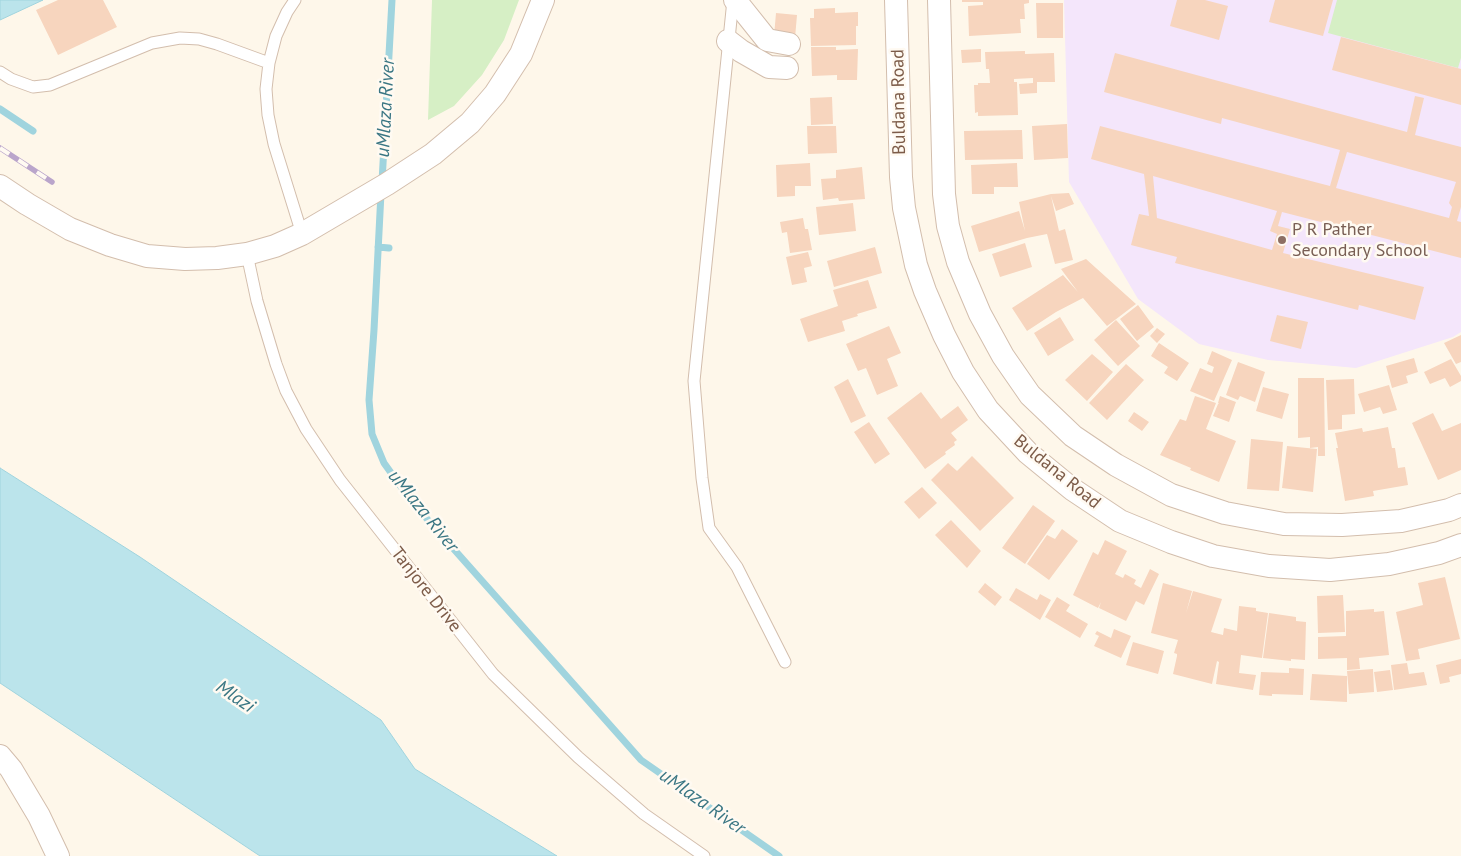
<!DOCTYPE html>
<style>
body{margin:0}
canvas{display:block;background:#fef7ea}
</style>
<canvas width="1461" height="856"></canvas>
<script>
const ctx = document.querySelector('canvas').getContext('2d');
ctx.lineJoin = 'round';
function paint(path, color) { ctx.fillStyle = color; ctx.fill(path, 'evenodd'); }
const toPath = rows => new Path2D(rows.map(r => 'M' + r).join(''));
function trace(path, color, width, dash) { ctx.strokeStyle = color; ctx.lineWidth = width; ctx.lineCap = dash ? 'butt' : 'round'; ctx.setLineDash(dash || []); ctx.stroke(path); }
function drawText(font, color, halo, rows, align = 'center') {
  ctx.font = font + ' "PT Sans",sans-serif'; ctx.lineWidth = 5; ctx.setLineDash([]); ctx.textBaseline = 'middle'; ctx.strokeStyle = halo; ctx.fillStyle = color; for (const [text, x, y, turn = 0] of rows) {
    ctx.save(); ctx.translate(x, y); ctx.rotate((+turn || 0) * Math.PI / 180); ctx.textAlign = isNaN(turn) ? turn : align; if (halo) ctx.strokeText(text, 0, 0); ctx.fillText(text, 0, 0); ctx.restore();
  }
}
paint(toPath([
 [1064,0,1461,0,1461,332,1453,337,1356,368,1268,360,1199,344,1138,299,1069,182]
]), '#f4e6fb');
paint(toPath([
 [432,0,519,0,504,40,482,75,454,106,428,120],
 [1337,0,1461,0,1461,58,1458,68,1328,33]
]), '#d6efc5');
const water = toPath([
 [0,0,43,0,0,20,0,0],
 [0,468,140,557,381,720,415,769,557,856,260,856,0,683,0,468]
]);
paint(water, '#bbe4eb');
trace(water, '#a0d4de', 1);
trace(toPath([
 [0,109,33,131],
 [382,182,392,0],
 [381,193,374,330,369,400,372,434,384,463,412,502,641,760,779,856],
 [378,247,389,248]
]), '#a0d4de', 7);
paint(toPath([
 [58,0,103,0,117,27,58,55,36,10],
 [962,0,1029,0,1029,3,1024,4,1025,19,1020,19,1021,33,969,36,968,6,983,5,983,2,962,2],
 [1177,0,1205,0,1228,6,1219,40,1170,26],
 [1275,0,1333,0,1323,36,1269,22],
 [1036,3,1063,3,1063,38,1037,38],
 [835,8,835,13,858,12,858,26,856,26,856,45,811,46,810,18,814,18,814,9],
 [776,13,797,15,795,38,774,36],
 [1341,37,1461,69,1461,105,1332,70],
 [811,47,836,47,836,50,858,49,857,80,837,80,837,75,812,76],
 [981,49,981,62,962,63,961,50],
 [1025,51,1025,54,1054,53,1055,82,1037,82,1037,93,1020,94,1019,84,1033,83,1033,78,1014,79,1014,82,1017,82,1018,115,978,116,978,112,975,113,974,85,978,85,978,83,990,83,989,69,986,69,985,52],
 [1115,53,1407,132,1415,96,1424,98,1415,135,1461,147,1461,207,1457,221,1461,222,1461,258,1282,212,1278,226,1290,229,1283,253,1424,287,1415,320,1359,305,1358,310,1175,263,1177,257,1131,245,1139,214,1149,216,1144,174,1091,159,1100,126,1330,186,1340,150,1222,118,1221,124,1104,92],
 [1347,152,1456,182,1449,203,1452,207,1449,218,1336,188],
 [1153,176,1277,211,1270,231,1277,234,1272,250,1157,218],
 [832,97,833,124,811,125,810,98],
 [1067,124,1068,158,1034,160,1032,126],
 [807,126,836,126,837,153,808,154],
 [1022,130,1023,159,965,160,964,131],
 [810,163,811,186,795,186,795,196,777,197,776,165],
 [1017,163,1018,187,994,187,994,194,972,194,971,165],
 [862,167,865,199,839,201,838,198,823,200,821,179,836,178,836,170],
 [1069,193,1074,204,1056,211,1051,196,1059,231,1065,229,1073,260,1055,264,1047,234,1027,238,979,252,971,226,1019,211,1025,231,1019,202,1051,194],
 [853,203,856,231,819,235,816,207],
 [803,218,805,229,808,229,812,250,790,253,787,232,782,233,780,222],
 [1025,243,1032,267,1000,277,992,254],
 [875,247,882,273,834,287,827,261],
 [808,252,812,266,804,268,807,282,792,285,786,257],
 [1086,259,1136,304,1107,326,1083,298,1056,312,1027,331,1012,308,1063,275,1078,292,1061,269],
 [868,280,877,308,857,314,858,316,842,321,845,331,808,342,800,319,838,306,833,290],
 [1138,305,1154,327,1137,341,1120,319],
 [1277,315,1308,322,1301,349,1270,341],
 [1060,317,1074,340,1048,356,1034,333],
 [1116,320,1140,346,1118,366,1094,340],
 [889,326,901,353,887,359,898,386,877,395,866,368,858,371,846,344],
 [1157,328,1165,334,1157,343,1150,336],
 [1461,335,1461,362,1456,364,1444,343],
 [1159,343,1189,363,1177,381,1164,373,1168,367,1151,356],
 [1212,351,1232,360,1214,401,1190,391,1200,368,1212,373,1214,367,1207,364],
 [1092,354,1113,372,1087,401,1065,380],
 [1414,358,1418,372,1406,376,1408,383,1392,388,1386,366],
 [1451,359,1461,376,1461,381,1450,387,1445,378,1430,384,1424,372],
 [1238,362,1265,372,1255,402,1240,396,1238,400,1226,395],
 [1126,364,1144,380,1107,420,1089,403],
 [1298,378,1324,378,1325,456,1318,456,1318,447,1310,448,1310,437,1298,438],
 [848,379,866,416,851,423,834,387],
 [1354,379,1355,414,1342,415,1342,429,1328,430,1326,380],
 [1389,385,1397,410,1383,414,1380,407,1364,412,1358,394],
 [1263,387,1289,394,1282,419,1256,411],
 [921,392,941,419,958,406,968,420,951,433,957,440,954,442,955,445,945,452,946,454,925,469,887,418],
 [1195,396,1216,403,1206,429,1236,441,1219,482,1190,470,1191,468,1160,455,1180,419,1186,421],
 [1220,396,1236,402,1229,422,1213,416,1218,404,1219,404,1218,403],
 [1134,412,1149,422,1142,431,1128,421],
 [1433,413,1442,431,1461,423,1461,470,1438,480,1412,423],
 [869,422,890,454,875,464,854,432],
 [1388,427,1392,448,1395,448,1398,468,1405,467,1408,485,1373,491,1374,496,1345,501,1336,448,1338,448,1335,433,1362,428,1363,432],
 [1251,439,1283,442,1279,491,1247,489],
 [1287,446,1317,449,1313,492,1282,488],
 [972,456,1014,498,980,531,931,480,948,463,957,471],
 [922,487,937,503,919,519,904,502],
 [1033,505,1055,521,1025,564,1002,548],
 [951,520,981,551,967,568,935,535],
 [1062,529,1078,541,1049,580,1027,564,1047,535,1055,539],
 [1105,540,1127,551,1115,574,1123,578,1125,574,1136,580,1134,584,1141,588,1150,569,1159,574,1144,605,1136,601,1126,621,1099,608,1101,602,1098,608,1073,595,1093,552,1098,555],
 [1445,577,1460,639,1418,649,1420,659,1406,661,1396,612,1423,605,1418,583],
 [985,583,1002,597,995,606,978,592],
 [1163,583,1192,591,1186,613,1193,591,1222,599,1211,632,1223,635,1224,628,1237,631,1239,606,1256,608,1256,611,1268,613,1262,658,1241,655,1239,673,1256,675,1253,690,1216,684,1219,662,1217,661,1212,684,1173,674,1177,656,1177,654,1174,653,1178,640,1151,633],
 [1016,588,1037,600,1040,594,1051,600,1040,620,1009,600],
 [1343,595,1345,632,1318,633,1317,596],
 [1057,597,1070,605,1066,611,1088,624,1080,638,1045,617],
 [1374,609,1374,612,1384,611,1389,655,1359,658,1360,669,1347,670,1347,658,1318,659,1318,637,1346,636,1346,611],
 [1269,613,1296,617,1296,621,1306,622,1305,660,1291,659,1291,661,1263,658],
 [1114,629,1131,636,1121,658,1094,646,1099,636,1095,634,1097,631,1111,638],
 [1133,642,1164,651,1158,674,1126,665],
 [1461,659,1461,674,1449,677,1450,682,1440,684,1436,665],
 [1407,663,1409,674,1424,672,1427,685,1394,690,1391,665],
 [1289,668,1304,669,1303,695,1272,694,1272,696,1259,695,1261,672,1289,673],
 [1373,669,1374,692,1349,694,1347,671],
 [1390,670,1393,690,1377,692,1374,672],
 [1312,674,1347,676,1347,702,1310,700]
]), '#f7d5be');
const lane = toPath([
 [295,0,287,12,276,36,269,63,266,89,268,115,274,144,302,234],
 [733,0,694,381,702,478,709,528,737,567,785,662],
 [0,72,11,79,33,87,50,85,152,43,180,38,199,39,217,44,269,63],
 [247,254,257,301,276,364,286,391,306,429,340,480,493,674,578,757,644,814,704,856]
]);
const street = toPath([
 [735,0,767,40,789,44],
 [896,0,901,177,904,208,916,265,925,291,944,335,963,372,988,410,1028,453,1072,489,1120,521,1171,542,1213,556,1269,566,1330,570,1389,564,1439,553,1461,545],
 [939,0,944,194,948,226,958,262,980,314,1003,356,1030,395,1073,436,1116,465,1171,495,1225,513,1284,524,1342,525,1401,521,1449,510,1461,505],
 [728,41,741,51,769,67,787,68],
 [0,186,27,204,70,229,110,245,147,256,185,259,217,258,247,254,275,246,302,234,387,184,433,154,470,123,495,94,521,54,543,0],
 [0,756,11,769,39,816,58,856]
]);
trace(lane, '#d3bead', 13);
trace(street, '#d3bead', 24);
trace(lane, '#fff', 11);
trace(street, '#fff', 22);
const rail = toPath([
 [0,148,52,182]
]);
trace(rail, '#baa5cb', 5.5);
trace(rail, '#fffaf2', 4, [11]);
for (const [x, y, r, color] of [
 [1282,240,5,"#8d6e63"]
]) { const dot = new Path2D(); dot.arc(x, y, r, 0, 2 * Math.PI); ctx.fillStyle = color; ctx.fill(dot); trace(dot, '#fffaf2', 2); }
drawText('18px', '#7d5c49', '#fffaf2', [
 ["Buldana Road",899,102,-91],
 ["Buldana Road",1057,472,39],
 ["Tanjore Drive",426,590,52]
]);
drawText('18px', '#785e54', '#fffaf2', [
 ["P R Pather",1292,230],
 ["Secondary School",1292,251]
], 'left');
drawText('italic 19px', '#3a7683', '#fffaf2', [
 ["uMlaza River",386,108,-87],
 ["uMlaza River",423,511,51],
 ["Mlazi",235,697,34],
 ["uMlaza River",702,802,35]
]);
</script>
